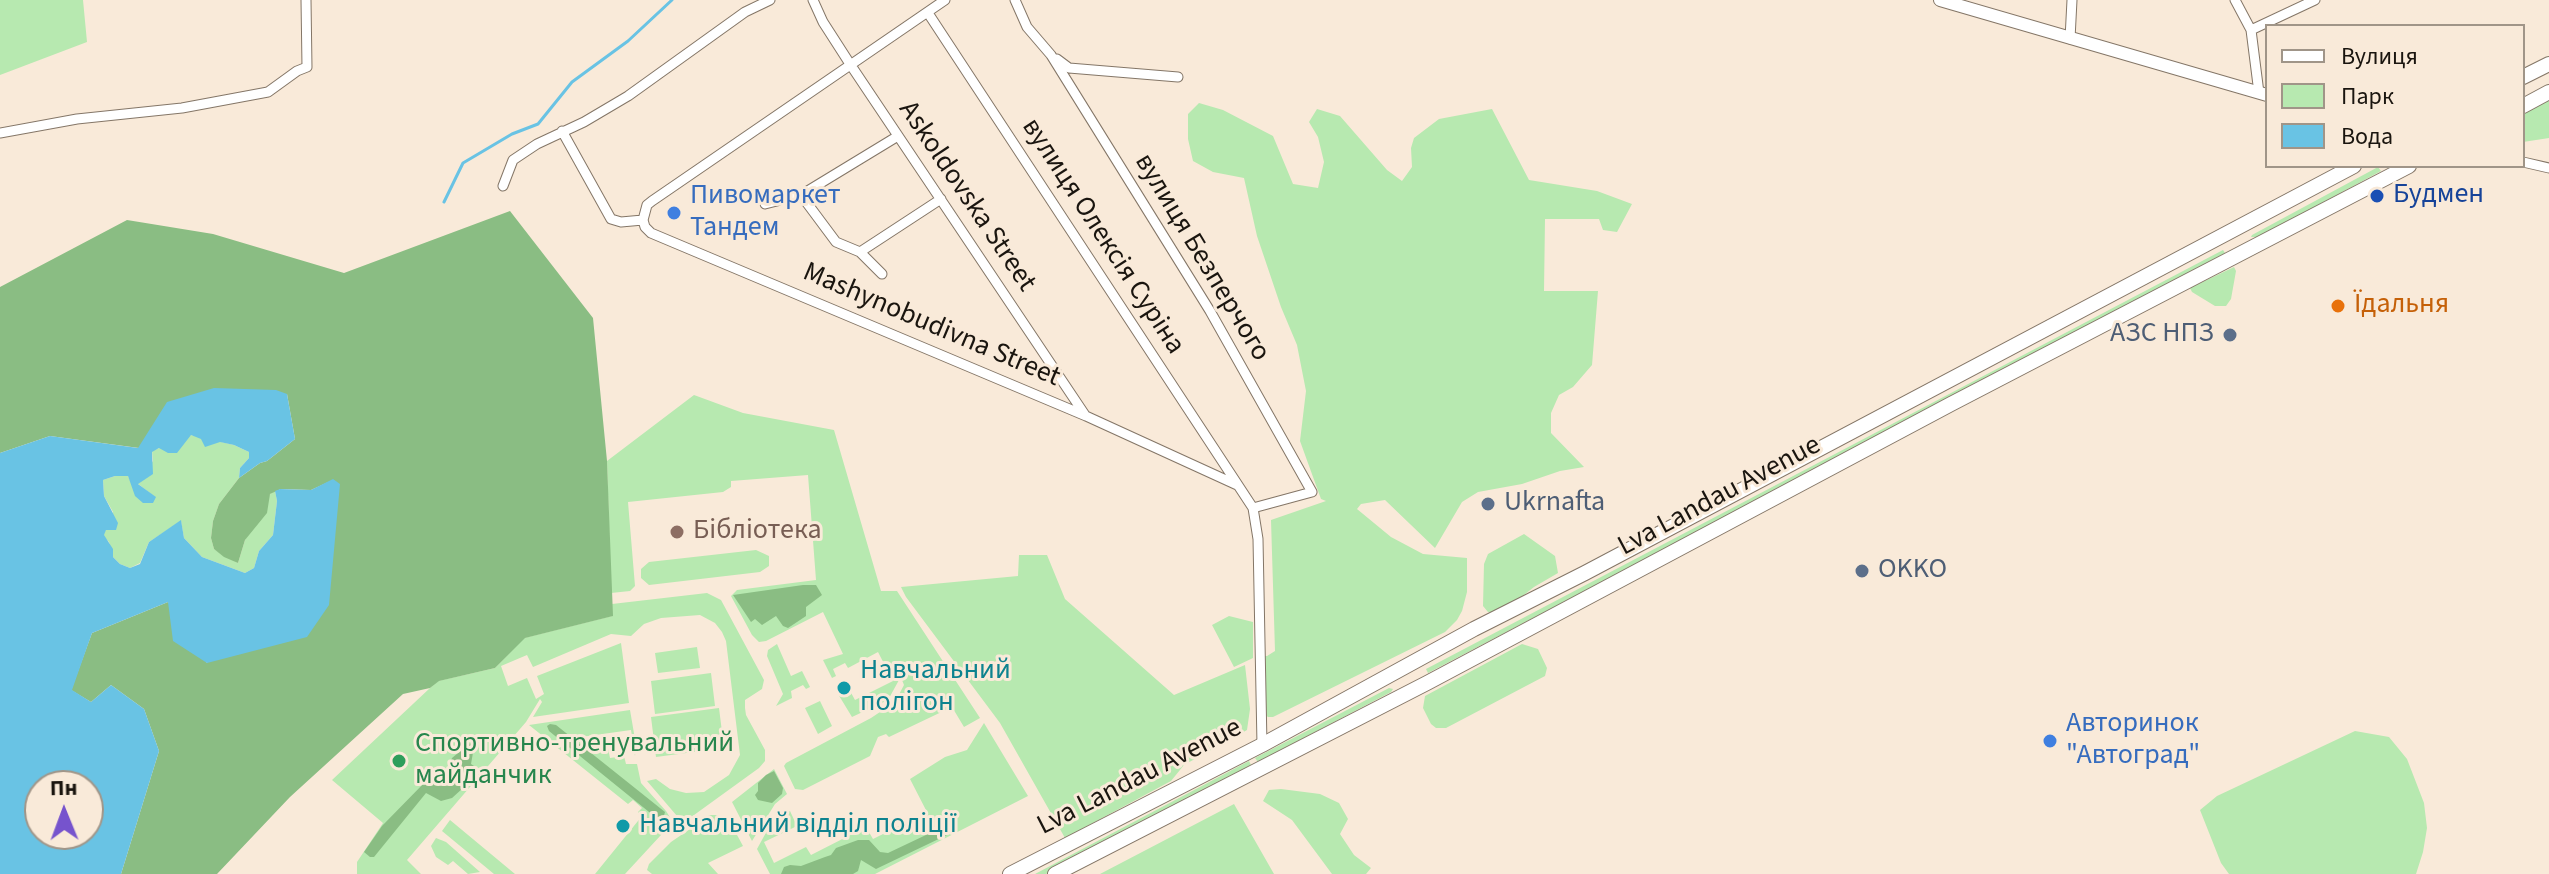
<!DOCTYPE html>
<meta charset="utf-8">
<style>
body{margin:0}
#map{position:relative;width:2549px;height:874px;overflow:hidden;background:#f9ead9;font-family:"Source Sans 3",sans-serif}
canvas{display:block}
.legend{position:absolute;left:2265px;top:24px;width:260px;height:144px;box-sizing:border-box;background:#f9ead9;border:2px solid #a09588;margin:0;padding:10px 14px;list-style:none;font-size:24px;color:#1a150f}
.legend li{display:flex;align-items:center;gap:16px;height:40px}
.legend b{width:40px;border:2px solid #a09588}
.north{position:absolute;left:24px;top:770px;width:80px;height:80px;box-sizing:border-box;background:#f9ead9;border:2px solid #a09588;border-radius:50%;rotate:359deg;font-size:22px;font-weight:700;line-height:32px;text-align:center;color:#1a150f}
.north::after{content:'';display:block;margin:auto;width:28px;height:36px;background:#7653cd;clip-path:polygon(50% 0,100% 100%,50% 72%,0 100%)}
</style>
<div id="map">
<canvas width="2549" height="874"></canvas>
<ul class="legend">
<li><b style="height:10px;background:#fff"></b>Вулиця</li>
<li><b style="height:22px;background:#b7e9b0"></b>Парк</li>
<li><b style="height:22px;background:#69c3e4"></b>Вода</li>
</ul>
<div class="north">Пн</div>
</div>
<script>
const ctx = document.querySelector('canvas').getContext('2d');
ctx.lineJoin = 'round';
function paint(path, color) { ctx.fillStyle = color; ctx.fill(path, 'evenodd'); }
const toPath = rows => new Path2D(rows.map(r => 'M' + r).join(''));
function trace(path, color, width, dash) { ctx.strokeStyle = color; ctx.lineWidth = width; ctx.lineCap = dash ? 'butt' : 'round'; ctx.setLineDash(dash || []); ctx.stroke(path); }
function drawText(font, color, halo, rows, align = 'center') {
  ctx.font = font + ' "Source Sans 3",sans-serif'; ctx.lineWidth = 6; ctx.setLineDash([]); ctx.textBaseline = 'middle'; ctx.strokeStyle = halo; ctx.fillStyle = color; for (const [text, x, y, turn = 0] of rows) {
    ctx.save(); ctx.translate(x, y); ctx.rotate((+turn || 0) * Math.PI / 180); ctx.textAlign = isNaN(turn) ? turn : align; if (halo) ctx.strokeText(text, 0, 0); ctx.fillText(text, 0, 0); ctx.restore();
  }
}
paint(toPath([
 [0,0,83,0,87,42,0,75],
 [2549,97,2549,138,2523,142,2523,111],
 [1199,103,1223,110,1273,136,1293,184,1318,188,1324,162,1318,137,1309,122,1317,109,1340,116,1387,170,1402,181,1412,167,1411,148,1414,138,1439,119,1492,109,1529,180,1597,191,1632,204,1617,232,1603,230,1599,219,1545,219,1544,291,1598,291,1592,365,1573,387,1559,395,1551,413,1551,433,1584,467,1560,471,1522,484,1478,492,1462,502,1435,548,1385,500,1361,504,1357,509,1391,537,1423,554,1467,558,1467,592,1462,611,1457,620,1445,632,1273,717,1268,717,1262,712,1261,656,1267,656,1275,651,1271,520,1326,501,1321,499,1300,441,1306,391,1297,345,1281,307,1257,236,1244,178,1213,172,1193,161,1188,139,1188,114],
 [2378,167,2381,171,2259,237,2251,237,2252,235],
 [2223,250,2225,253,1953,398,1428,673,1426,669],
 [2234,267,2236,271,2231,299,2226,306,2215,306,2192,292,2190,288],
 [694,395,743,413,834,430,881,591,897,591,980,718,964,727,952,707,889,737,886,734,878,737,870,756,803,790,795,789,784,766,786,763,871,718,895,702,904,685,902,680,899,680,888,700,852,717,838,694,849,689,855,700,893,681,878,652,848,668,845,663,833,669,836,676,832,678,823,660,843,654,823,612,766,641,759,642,752,635,731,596,737,590,816,580,808,475,731,481,731,487,723,492,628,502,635,586,630,591,611,593,607,461],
 [191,435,234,445,249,452,249,458,240,468,239,478,219,504,213,521,211,538,214,549,238,563,245,540,270,494,275,491,277,501,273,535,259,551,254,568,245,573,202,557,184,538,181,521,149,542,140,563,130,568,120,564,113,557,109,542,103,536,113,512,104,496,103,480,115,476,128,476,131,482,155,497,137,483,153,461,152,451],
 [1524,534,1555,556,1558,573,1534,587,1515,602,1494,613,1488,612,1483,606,1484,564,1488,554],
 [756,550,769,556,769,566,760,572,649,585,641,578,641,569,649,562],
 [1019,555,1047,555,1065,599,1174,695,1245,665,1250,709,1247,730,1184,765,1171,781,1065,838,1000,723,906,597,901,587,1018,576],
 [707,593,721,600,764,680,762,689,745,700,745,708,746,715,765,750,765,761,759,768,683,823,647,781,656,779,670,789,686,793,704,792,729,775,740,755,726,641,722,632,715,623,700,615,661,618,644,624,631,636,611,634,533,667,527,655,501,666,508,686,527,678,536,699,544,694,537,676,621,643,629,703,533,717,542,702,540,699,526,722,407,860,421,874,357,874,357,862,383,823,332,780,430,688,438,681,495,668,524,638,612,616,612,604],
 [1229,616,1253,622,1253,658,1234,667,1212,625],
 [777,644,791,676,802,671,810,687,806,689,803,685,791,691,792,698,776,706,783,694,767,656,768,650],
 [1522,644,1538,649,1547,668,1545,676,1446,728,1436,728,1431,724,1423,708,1425,696],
 [697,647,700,668,658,673,655,653],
 [711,673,715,706,655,714,651,681],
 [1389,688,1393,689,1391,692,1258,762,1255,758],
 [820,701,832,726,818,734,805,708],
 [719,708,724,748,656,757,651,717],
 [630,710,636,745,635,756,631,730,581,737,583,751,608,748,610,758,624,756,626,764,637,764,641,783,666,811,676,827,661,835,625,874,595,874,642,816,638,812,642,808,633,800,628,804,529,725],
 [984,723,1028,796,875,874,770,874,757,849,774,818,779,814,790,811,797,826,764,842,774,863,806,847,811,855,866,827,873,839,915,818,928,814,910,779,945,757,967,750],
 [2355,731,2389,737,2407,759,2424,803,2427,828,2423,852,2416,874,2229,874,2221,863,2200,810,2217,796],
 [1249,761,1251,765,1148,821,1046,874,1035,874],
 [774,769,787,794,775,804,752,841,732,802],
 [1281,789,1320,794,1339,803,1348,819,1340,834,1354,855,1371,868,1366,874,1332,874,1292,820,1263,801,1269,790],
 [1234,804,1274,874,1100,874],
 [709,815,719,815,730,822,743,846,708,863,718,874,652,874,647,870,649,864,671,842,693,827,699,820],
 [450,820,515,874,494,874,442,831],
 [436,838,446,842,480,872,468,874,453,861,448,865,436,857,431,846]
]), '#b7e9b0');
paint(toPath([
 [510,211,593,318,607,461,613,616,525,638,495,668,439,681,430,688,403,694,290,797,217,874,121,874,159,751,144,709,111,685,91,702,71,690,92,633,168,602,207,663,333,480,311,490,281,489,270,494,267,513,245,540,238,563,224,557,214,549,211,538,213,521,219,504,239,478,260,463,267,461,295,439,287,394,139,448,50,436,0,453,0,287,127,220,213,234,344,273],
 [803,585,816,585,822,595,806,607,806,616,788,628,783,626,776,616,762,625,755,619,751,622,733,595],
 [550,724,556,725,665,812,663,819,654,816,549,731,547,726],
 [470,743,474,747,471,764,477,768,473,779,452,798,441,801,426,793,374,857,370,857,364,852,382,826,426,781,446,775,452,758],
 [774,771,783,788,782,794,772,803,758,800,755,795,758,791,758,783,766,775],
 [947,825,951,829,947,835,876,869,861,860,858,871,853,874,781,874,784,867,790,865,801,866,825,857,831,855,836,848,858,840,869,840,880,852,888,853]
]), '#8abd83');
paint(toPath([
 [214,388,276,390,287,394,295,439,267,461,260,463,239,478,240,468,249,458,249,452,234,445,220,442,205,447,201,439,191,435,177,453,168,453,159,448,152,452,153,474,138,484,156,497,153,503,143,503,135,496,128,476,115,476,103,480,104,496,118,523,116,530,106,530,104,535,113,549,113,557,120,564,130,568,140,564,149,542,181,520,184,538,202,557,245,573,254,568,259,551,273,535,277,501,275,491,280,489,311,490,333,479,340,484,329,605,307,637,207,663,173,641,168,602,92,633,72,690,91,702,111,685,144,709,159,751,121,874,0,874,0,453,50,436,138,448,167,402],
 [40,786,88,786,88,834,40,834]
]), '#69c3e4');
trace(toPath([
 [444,202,463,163,512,134,538,124,572,82,628,41,672,0]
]), '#69c3e4', 3);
const minor = toPath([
 [813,0,823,22,850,64,1085,415],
 [1015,0,1027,27,1051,55,1210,311,1312,492,1253,508],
 [2235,0,2251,30,2259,93],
 [928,13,1253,508,1258,539,1262,745],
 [2251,30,2315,0],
 [2070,39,2072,0],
 [1057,59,1069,68,1178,77],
 [562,131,611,219,621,222,643,220],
 [0,133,77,119,182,108,268,92,297,71,307,67,306,0],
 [2523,162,2549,168],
 [503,186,513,160,537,144,584,122,628,96,745,12,770,0],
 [801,195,898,136],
 [765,204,801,195,836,242,860,252,882,274],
 [643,220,645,227,651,233,1086,416,1237,485],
 [643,220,647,205,652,201,945,0],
 [860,252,941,199]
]);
const secondary = toPath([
 [1940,0,2267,95]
]);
const primary = toPath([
 [2523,77,2549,64],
 [2523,106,2549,92],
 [1010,874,1262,745,1474,629,1585,573,2354,166],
 [1055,874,1427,683,1951,404,2409,166]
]);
trace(minor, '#847667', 11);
trace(secondary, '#847667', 14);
trace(primary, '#847667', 16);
trace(minor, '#fff', 9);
trace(secondary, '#fff', 12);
trace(primary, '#fff', 14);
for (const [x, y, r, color] of [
 [2377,196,8,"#1a4fb4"],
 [674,213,8,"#3f7fe0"],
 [2338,306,8,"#e8710a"],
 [2230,335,8,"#5c6f8a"],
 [1488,504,8,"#5c6f8a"],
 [677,532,8,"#8d6e63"],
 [1862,571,8,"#5c6f8a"],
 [844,688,8,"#0f9aa8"],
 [2050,741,8,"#3f7fe0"],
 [399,761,8,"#2e9e5b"],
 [623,826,8,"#0f9aa8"]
]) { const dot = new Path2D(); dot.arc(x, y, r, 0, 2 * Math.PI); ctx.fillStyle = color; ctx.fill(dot); trace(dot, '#f9ead9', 3); }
drawText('28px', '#164399', '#f9ead9', [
 ["Будмен",2393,196]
], 'left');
drawText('28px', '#366cbe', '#f9ead9', [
 ["Пивомаркет",690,197],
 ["Тандем",690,229],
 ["Авторинок",2066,725],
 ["\"Автоград\"",2066,757]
], 'left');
drawText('28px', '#1a150f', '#f9ead9', [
 ["Askoldovska Street",966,197,56],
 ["вулиця Олексія Суріна",1102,237,57],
 ["вулиця Безперчого",1201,258,59],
 ["Mashynobudivna Street",931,326,23],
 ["Lva Landau Avenue",1720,497,-28],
 ["Lva Landau Avenue",1140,778,-27]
]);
drawText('28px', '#c56008', '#f9ead9', [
 ["Їдальня",2354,306]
], 'left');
drawText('28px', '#4e5e75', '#f9ead9', [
 ["АЗС НПЗ",2214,335,"right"],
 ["Ukrnafta",1504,504],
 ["OKKO",1878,571]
], 'left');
drawText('28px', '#785e54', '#f9ead9', [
 ["Бібліотека",693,532]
], 'left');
drawText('28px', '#0d838f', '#f9ead9', [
 ["Навчальний",860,672],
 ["полігон",860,704],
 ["Навчальний відділ поліції",639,826]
], 'left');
drawText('28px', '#27864d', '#f9ead9', [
 ["Спортивно-тренувальний",415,745],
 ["майданчик",415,777]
], 'left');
</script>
